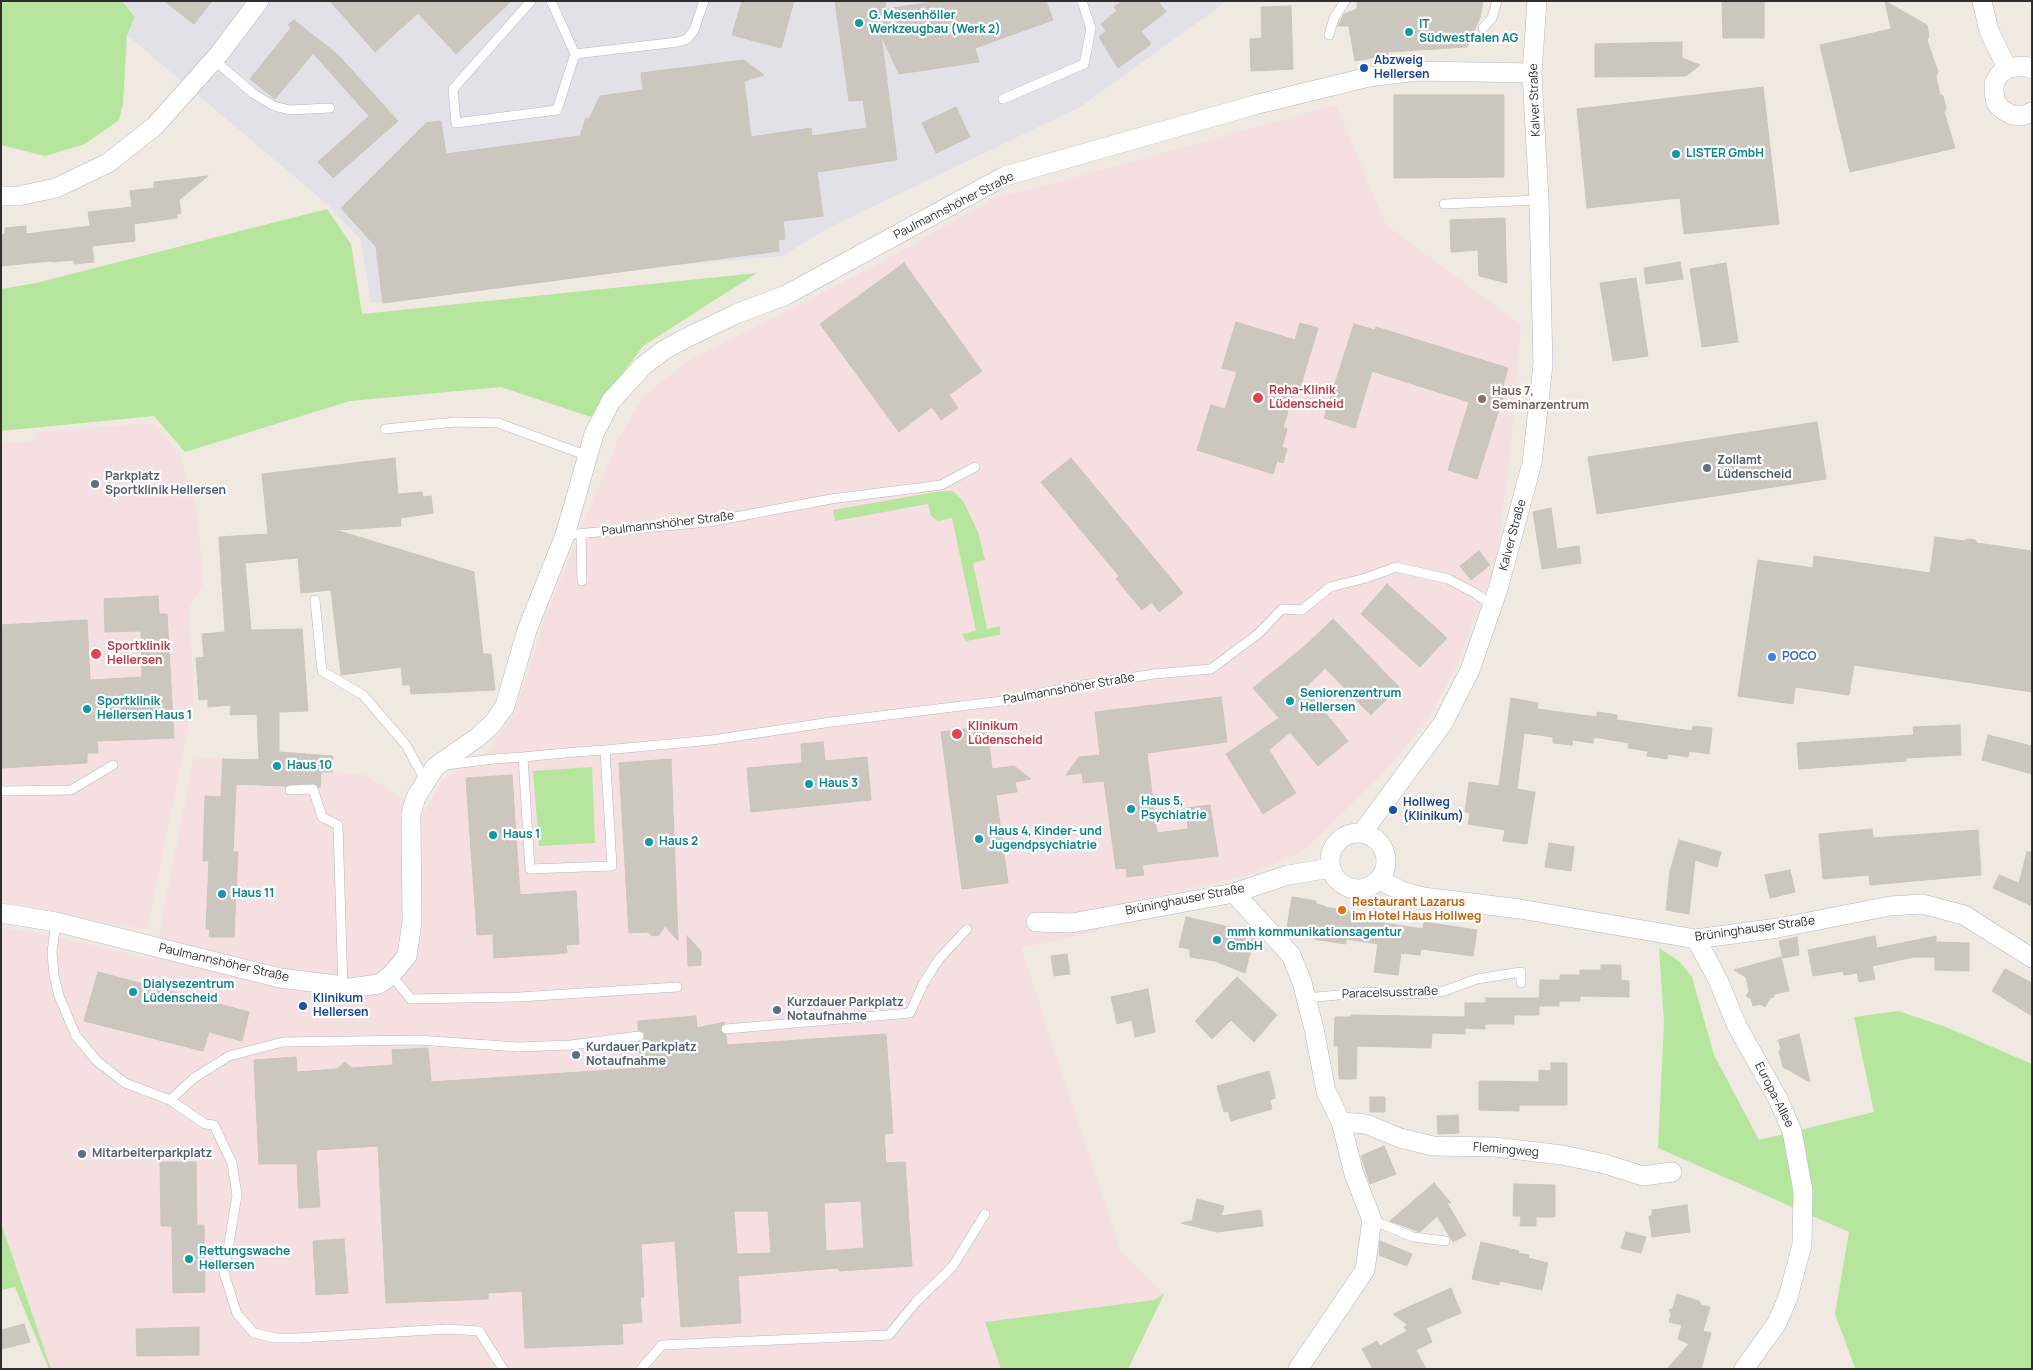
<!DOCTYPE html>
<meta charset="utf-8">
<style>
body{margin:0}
#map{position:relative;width:2033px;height:1370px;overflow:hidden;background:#efe9e1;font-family:Manrope,sans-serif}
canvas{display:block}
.frame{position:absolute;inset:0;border:2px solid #2e2e2e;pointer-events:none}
</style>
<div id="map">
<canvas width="2033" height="1370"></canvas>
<div class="frame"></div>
</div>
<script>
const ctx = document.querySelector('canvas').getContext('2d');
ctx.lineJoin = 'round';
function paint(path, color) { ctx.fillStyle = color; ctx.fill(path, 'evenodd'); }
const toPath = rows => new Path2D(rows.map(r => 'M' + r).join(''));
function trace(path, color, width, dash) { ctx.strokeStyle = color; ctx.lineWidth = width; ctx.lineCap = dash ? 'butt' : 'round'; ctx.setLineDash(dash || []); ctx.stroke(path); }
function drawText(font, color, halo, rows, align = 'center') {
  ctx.font = font + ' Manrope,sans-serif'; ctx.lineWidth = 4.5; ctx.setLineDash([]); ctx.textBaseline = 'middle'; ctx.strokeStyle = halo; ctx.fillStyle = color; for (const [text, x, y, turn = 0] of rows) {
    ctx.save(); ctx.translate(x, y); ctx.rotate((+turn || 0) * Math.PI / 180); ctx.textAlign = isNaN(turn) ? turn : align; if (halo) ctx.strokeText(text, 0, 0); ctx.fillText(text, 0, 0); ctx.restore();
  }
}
paint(toPath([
 [122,1,1227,1,1080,107,826,229,783,256,660,266,371,303,361,240,328,205,127,35,135,17]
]), '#e3e1e8');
paint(toPath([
 [1336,105,1386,225,1521,325,1510,457,1495,567,1456,667,1428,719,1388,768,1306,849,1249,875,1143,899,1098,931,1021,948,1121,1252,1164,1294,1128,1369,49,1369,43,1345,1,1223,1,928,59,937,154,960,194,757,258,760,260,754,283,753,333,756,332,772,365,775,425,812,441,782,490,750,517,707,545,618,618,440,643,397,688,361,873,267,997,197,1073,178],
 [153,423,179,453,198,515,203,584,189,608,194,699,147,930,1,901,1,443,36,441,36,432]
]), '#f5dfe0');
paint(toPath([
 [1,1,122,1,135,17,127,35,123,104,119,120,85,144,45,156,1,145],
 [327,209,351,244,362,314,757,273,643,346,591,417,501,387,350,401,185,452,154,416,1,431,1,289,36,283],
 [942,491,953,491,963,501,978,532,985,560,973,563,987,629,1000,626,1000,635,966,641,962,634,976,631,952,518,938,521,931,516,928,504,835,521,833,510],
 [592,767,595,843,539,846,533,771],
 [1659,948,1680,962,1692,977,1714,1055,1759,1140,1874,1112,1854,1017,1898,1011,1946,1027,2032,1064,2032,1369,1855,1368,1835,1314,1849,1232,1658,1148,1664,1022],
 [1,1223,43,1345,51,1369,49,1369,15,1287,1,1290],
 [1164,1294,1128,1369,1001,1369,985,1322,1154,1300]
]), '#b6e59e');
const building = toPath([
 [164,1,212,1,194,24,164,1],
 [330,1,511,1,456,54,418,13,375,52,330,1],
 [742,1,794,1,781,48,732,35,742,1],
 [835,1,885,1,886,9,939,1,1046,1,1053,20,975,48,979,62,899,74,881,35,897,160,817,172,823,216,783,221,785,239,778,240,779,251,383,303,376,247,341,208,426,123,441,121,446,154,580,136,586,118,589,119,600,96,643,90,641,73,744,60,764,75,744,81,751,137,811,128,812,136,867,128,863,100,849,101,835,1],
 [1122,1,1158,1,1166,12,1141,31,1151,44,1118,68,1099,37,1106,31,1101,24,1117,11,1114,7,1122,1],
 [1357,1,1483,1,1480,18,1467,47,1388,52,1388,55,1355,61,1349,26,1338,26,1344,14,1357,9,1357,1],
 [1722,1,1764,1,1764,38,1723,38,1722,1],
 [1885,1,1927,25,1929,37,1927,40,1938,72,1936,76,1940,95,1943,96,1946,109,1944,112,1955,148,1850,172,1820,45,1891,29,1885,1],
 [1291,6,1293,69,1251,71,1250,39,1262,38,1261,7,1291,6],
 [294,20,338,55,398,121,333,178,318,162,369,116,313,53,275,99,250,79,291,28,288,25,294,20],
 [1682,42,1682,58,1700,65,1686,76,1595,77,1595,44,1682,42],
 [1763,87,1779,224,1684,234,1680,198,1587,208,1577,109,1763,87],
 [1394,95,1504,95,1504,177,1394,178,1394,95],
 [956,107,970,137,936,153,922,123,956,107],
 [208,176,179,200,181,213,177,214,177,218,134,224,135,241,92,246,94,262,74,264,74,260,52,262,51,261,1,266,1,235,5,234,5,228,26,226,26,234,90,226,88,212,132,207,130,191,154,188,154,182,208,176],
 [1505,218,1506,259,1507,283,1479,276,1478,250,1451,252,1450,220,1505,218],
 [1680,262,1683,279,1646,284,1644,268,1680,262],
 [904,263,982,371,949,395,958,408,941,420,932,407,899,432,820,324,904,263],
 [1726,263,1738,342,1702,347,1690,269,1726,263],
 [1636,278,1648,356,1613,361,1600,283,1636,278],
 [1236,322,1295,340,1300,323,1318,328,1299,391,1294,390,1283,428,1287,429,1282,447,1287,449,1283,463,1277,461,1273,474,1197,450,1211,405,1225,409,1237,372,1222,368,1236,322],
 [1354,324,1375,330,1376,327,1508,368,1500,396,1503,397,1477,479,1448,470,1469,402,1372,371,1355,428,1324,418,1354,324],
 [1817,422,1826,479,1597,514,1588,457,1817,422],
 [395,458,398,494,422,492,423,497,431,496,433,513,400,518,401,526,336,530,474,572,483,654,491,654,495,690,411,694,410,685,403,685,401,667,341,675,331,590,301,593,298,558,245,563,251,630,302,629,308,711,279,712,279,752,333,756,332,772,321,772,320,788,313,783,285,786,236,784,233,852,238,852,234,937,209,937,210,929,206,929,209,861,203,861,205,796,221,797,223,759,259,760,257,714,230,715,231,705,208,707,208,699,199,700,196,658,204,657,202,634,225,632,219,537,268,534,262,474,395,458],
 [1071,458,1183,593,1159,612,1152,602,1142,610,1116,579,1119,576,1041,482,1071,458],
 [1551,508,1557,549,1579,546,1581,563,1542,569,1533,512,1551,508],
 [1935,537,1964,541,1967,539,1975,540,1977,543,2032,551,2032,692,1854,665,1849,695,1795,687,1793,704,1738,696,1758,560,1813,568,1814,556,1930,573,1935,537],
 [1479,551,1490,565,1471,580,1460,566,1479,551],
 [1387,584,1447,638,1420,667,1361,614,1387,584],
 [158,596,159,614,167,614,174,738,97,741,98,753,87,753,87,763,1,768,1,625,87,620,90,680,142,677,141,631,105,632,104,599,158,596],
 [1333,619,1399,687,1371,715,1325,668,1305,688,1348,741,1318,766,1290,732,1269,750,1296,793,1263,814,1226,754,1279,718,1253,688,1305,646,1333,619],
 [1221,697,1227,742,1147,753,1157,833,1188,829,1186,808,1210,805,1218,856,1142,865,1144,875,1127,877,1126,868,1116,869,1104,781,1083,783,1082,773,1066,775,1079,757,1100,755,1095,712,1221,697],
 [1511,698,1538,703,1537,709,1597,717,1597,712,1617,715,1617,720,1692,731,1693,726,1712,728,1709,754,1689,751,1688,757,1668,754,1667,759,1647,756,1648,751,1628,748,1629,743,1594,737,1593,743,1573,740,1572,745,1553,743,1553,737,1524,733,1517,789,1535,792,1527,844,1503,841,1505,830,1468,824,1470,813,1465,812,1469,782,1499,786,1511,698],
 [1960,725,1961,755,1906,758,1906,761,1799,769,1797,743,1914,735,1913,727,1960,725],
 [987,726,992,769,1014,766,1031,779,1015,782,1017,792,996,795,1008,883,962,889,941,732,987,726],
 [1988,735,2032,746,2032,774,1982,760,1988,735],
 [823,742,825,761,867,757,871,800,751,812,747,768,802,763,801,744,823,742],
 [671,759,678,941,665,926,659,935,652,936,648,932,629,933,619,763,671,759],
 [512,775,520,895,576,891,579,944,566,945,567,953,494,958,493,934,477,935,466,778,512,775],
 [1872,829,1873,838,1978,830,1981,875,1870,885,1869,875,1823,879,1819,834,1872,829],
 [1679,840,1721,852,1717,867,1695,860,1689,914,1666,910,1670,871,1679,840],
 [1549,843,1574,847,1571,871,1545,867,1549,843],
 [2027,852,2032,852,2032,906,1993,888,1999,875,2019,883,2027,852],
 [1790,870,1795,892,1770,898,1765,875,1790,870],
 [1292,897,1316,901,1316,904,1325,906,1325,907,1358,913,1357,918,1370,921,1423,929,1424,922,1477,930,1473,956,1421,949,1420,955,1401,953,1398,975,1374,972,1378,944,1346,939,1346,944,1314,939,1315,935,1299,932,1300,929,1287,927,1292,897],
 [1186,917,1255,933,1245,973,1215,961,1190,957,1190,949,1179,947,1186,917],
 [687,936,701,951,701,965,688,966,687,936],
 [1875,936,1877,948,1936,936,1936,942,1969,943,1969,971,1935,970,1935,957,1914,957,1872,966,1875,979,1859,982,1857,973,1844,975,1843,971,1813,976,1808,950,1875,936],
 [1797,937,1799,955,1783,958,1779,941,1797,937],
 [1067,954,1070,974,1054,976,1051,956,1067,954],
 [1781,957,1789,991,1774,994,1774,997,1770,998,1765,1007,1760,1004,1753,1006,1751,999,1746,996,1749,991,1746,977,1734,970,1781,957],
 [1601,965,1621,965,1621,980,1629,981,1629,997,1580,996,1580,1001,1559,1001,1559,1006,1539,1006,1540,980,1560,980,1560,975,1580,975,1580,970,1601,970,1601,965],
 [2005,969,2032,983,2032,1016,1992,991,2005,969],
 [98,972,249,1012,242,1041,209,1032,203,1051,84,1021,98,972],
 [1237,977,1277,1015,1254,1042,1231,1020,1212,1039,1195,1021,1237,977],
 [1148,989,1155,1032,1135,1037,1132,1020,1117,1024,1111,997,1148,989],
 [1486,998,1539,998,1539,1015,1514,1015,1514,1024,1485,1024,1485,1029,1465,1028,1465,1026,1465,1034,1432,1033,1431,1048,1357,1046,1356,1079,1339,1079,1338,1046,1334,1046,1335,1017,1351,1017,1351,1015,1465,1017,1465,1003,1486,1003,1486,998],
 [696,1016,697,1028,725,1022,720,1030,726,1035,727,1045,886,1034,893,1133,884,1134,886,1163,905,1162,912,1266,840,1271,837,1268,738,1276,741,1323,681,1327,675,1241,641,1244,644,1297,640,1297,642,1322,622,1324,623,1344,525,1348,522,1291,488,1293,488,1299,386,1303,378,1146,316,1150,320,1207,299,1208,297,1164,259,1164,254,1060,296,1057,297,1072,337,1069,345,1062,352,1068,393,1065,392,1050,428,1048,431,1082,641,1068,639,1042,643,1041,645,1036,644,1032,638,1030,638,1021,696,1016],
 [861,1201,864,1248,826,1251,824,1203,861,1201],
 [734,1211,768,1211,771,1253,737,1254,734,1211],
 [1799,1034,1810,1082,1783,1067,1779,1052,1781,1048,1778,1040,1799,1034],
 [1551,1063,1567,1063,1567,1105,1519,1105,1519,1111,1479,1110,1479,1081,1539,1082,1539,1070,1551,1071,1551,1063],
 [1269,1071,1274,1090,1275,1098,1270,1100,1272,1109,1231,1121,1228,1111,1224,1112,1217,1086,1269,1071],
 [1370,1097,1385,1097,1385,1112,1370,1112,1370,1097],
 [1458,1115,1459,1133,1438,1134,1437,1116,1458,1115],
 [1384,1146,1396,1174,1370,1184,1361,1156,1384,1146],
 [160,1162,196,1162,197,1225,204,1225,205,1292,173,1293,172,1226,161,1226,160,1162],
 [1434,1183,1451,1203,1447,1203,1466,1235,1453,1242,1437,1216,1420,1232,1390,1221,1434,1183],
 [1514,1184,1555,1185,1555,1217,1536,1217,1536,1226,1520,1226,1521,1216,1513,1216,1514,1184],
 [1197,1199,1224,1206,1221,1216,1261,1210,1263,1226,1217,1232,1181,1223,1192,1221,1197,1199],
 [1687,1205,1690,1232,1652,1237,1649,1216,1652,1216,1652,1210,1687,1205],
 [1626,1232,1646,1237,1641,1253,1621,1248,1626,1232],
 [344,1239,348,1293,316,1295,313,1241,344,1239],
 [1380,1241,1412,1254,1407,1266,1379,1255,1380,1241],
 [1481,1242,1519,1251,1518,1253,1529,1255,1528,1258,1548,1263,1542,1290,1500,1281,1499,1285,1472,1279,1481,1242],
 [1451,1288,1461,1313,1426,1328,1432,1342,1416,1350,1426,1369,1373,1369,1362,1349,1377,1341,1380,1346,1407,1331,1404,1327,1408,1325,1393,1314,1451,1288],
 [1677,1294,1699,1301,1701,1305,1710,1307,1703,1331,1711,1333,1701,1369,1667,1369,1689,1344,1678,1339,1682,1325,1669,1322,1671,1314,1669,1310,1673,1308,1677,1294],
 [24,1324,30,1342,1,1349,1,1330,24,1324],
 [199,1327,199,1355,137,1356,136,1329,199,1327]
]);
paint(building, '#cbc7bf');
trace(building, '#cbc5ba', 1);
const service = toPath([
 [531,1,453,89,456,123,557,110,575,54,551,1],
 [1483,28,1492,18,1497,1],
 [1329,35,1334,18,1345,1],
 [575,54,678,42,687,39,694,30,704,1],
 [214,60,254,94,274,106,290,110,330,108],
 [1003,99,1084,64,1091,29,1082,1],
 [1444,204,1539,200],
 [385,429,455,422,498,423,588,456],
 [581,534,582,581],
 [565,535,709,522,831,499,941,485,975,467],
 [315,600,322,671,363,695,406,745,425,780],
 [605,750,712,740,831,722,1010,700,1076,686,1154,674,1211,669,1258,634,1282,609,1302,610,1330,587,1366,578,1396,567,1448,579,1475,593,1493,606],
 [446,765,493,759,523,757,554,754,576,752,605,750,612,866,530,869,523,757],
 [290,790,313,789,322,817,338,825,343,989],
 [1,791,71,790,113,765],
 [56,922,52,952,54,975,59,996,76,1036,97,1061,125,1083,170,1100,205,1124,214,1125,232,1163,237,1195,224,1273,237,1314,254,1333,275,1338,298,1338,447,1329,479,1331,503,1369],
 [391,975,411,999,519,997,677,987],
 [1306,998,1370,992,1422,994,1444,991,1477,979,1521,972,1521,983],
 [726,1029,910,1013,923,984,939,959,967,929],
 [170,1100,194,1078,229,1056,283,1042,418,1040,518,1047,571,1045,639,1036],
 [1372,1220,1413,1237,1445,1241],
 [641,1369,662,1345,889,1335,916,1302,953,1266,985,1214]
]);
const minor = toPath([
 [1982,1,1989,31,2007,68],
 [2032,69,2024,66,2007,68,1999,75,1994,83,1994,93,1996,103,2003,110,2012,115,2022,116,2032,112],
 [1,196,18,196,56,188,108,163,155,126,219,54,259,1],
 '1330 861a28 28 0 1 1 56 0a28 28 0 1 1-56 0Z',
 [1362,833,1443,723,1470,670,1498,589,1532,463,1543,364,1539,200,1532,73,1537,1],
 [1380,880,1401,891,1423,897,1520,909,1696,939,1778,928,1890,906,1922,904,1964,915,2032,958],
 [1234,893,1291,955,1302,982,1314,1029,1326,1091,1341,1122,1354,1174,1372,1220,1365,1270,1298,1369],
 [1,913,56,922,280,978,336,985,343,989,379,984,391,975,407,956,412,922,411,814,416,797,435,767,478,737,493,723,505,706,527,630,565,535,594,434,611,401,643,366,664,350,686,338,736,314,786,295,1005,176,1258,104,1369,77,1417,71,1532,73],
 [1036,922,1072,923,1234,893,1288,875,1331,868],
 [1696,939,1718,980,1737,1026,1778,1099,1792,1131,1803,1191,1802,1245,1788,1297,1777,1323,1744,1369],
 [1341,1122,1366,1124,1400,1138,1433,1146,1494,1147,1562,1155,1605,1164,1643,1176,1672,1172]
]);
trace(service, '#b4b7c1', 10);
trace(minor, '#b4b7c1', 20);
trace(service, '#fff', 9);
trace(minor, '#fff', 19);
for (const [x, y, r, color] of [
 [859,23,5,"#0f9aa8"],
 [1409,32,5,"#0f9aa8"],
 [1364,68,5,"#1a4fb4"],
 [1676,154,5,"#0f9aa8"],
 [1258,398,6,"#e0444e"],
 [1482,399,5,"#8d6e63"],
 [1707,468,5,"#5c6f8a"],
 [95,484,5,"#5c6f8a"],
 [96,654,6,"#e0444e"],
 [1772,657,5,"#3f7fe0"],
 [1290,701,5,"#0f9aa8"],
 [87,709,5,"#0f9aa8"],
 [957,734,6,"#e0444e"],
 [277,766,5,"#0f9aa8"],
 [809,784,5,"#0f9aa8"],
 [1131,809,5,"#0f9aa8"],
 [1393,810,5,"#1a4fb4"],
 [493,835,5,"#0f9aa8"],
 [979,839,5,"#0f9aa8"],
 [649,842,5,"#0f9aa8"],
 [222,894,5,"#0f9aa8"],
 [1342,910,5,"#e8710a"],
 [1217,940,5,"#0f9aa8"],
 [133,992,5,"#0f9aa8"],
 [303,1006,5,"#1a4fb4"],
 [777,1010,5,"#5c6f8a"],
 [576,1055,5,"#5c6f8a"],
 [82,1154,5,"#5c6f8a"],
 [189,1259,5,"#0f9aa8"]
]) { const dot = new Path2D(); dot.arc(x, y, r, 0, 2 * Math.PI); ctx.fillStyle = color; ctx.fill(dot); trace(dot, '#fff', 2); }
drawText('bold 12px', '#0d838f', '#fff', [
 ["G. Mesenhöller",869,16],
 ["Werkzeugbau (Werk 2)",869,30],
 ["IT",1419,25],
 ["Südwestfalen AG",1419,39],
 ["LISTER GmbH",1686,154],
 ["Seniorenzentrum",1300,694],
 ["Hellersen",1300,708],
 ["Sportklinik",97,702],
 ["Hellersen Haus 1",97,716],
 ["Haus 10",287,766],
 ["Haus 3",819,784],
 ["Haus 5,",1141,802],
 ["Psychiatrie",1141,816],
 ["Haus 4, Kinder- und",989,832],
 ["Jugendpsychiatrie",989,846],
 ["Haus 1",503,835],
 ["Haus 2",659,842],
 ["Haus 11",232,894],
 ["mmh kommunikationsagentur",1227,933],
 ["GmbH",1227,947],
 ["Dialysezentrum",143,985],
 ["Lüdenscheid",143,999],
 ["Rettungswache",199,1252],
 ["Hellersen",199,1266]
], 'left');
drawText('bold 12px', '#164399', '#fff', [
 ["Abzweig",1374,61],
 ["Hellersen",1374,75],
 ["Hollweg",1403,803],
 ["(Klinikum)",1403,817],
 ["Klinikum",313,999],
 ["Hellersen",313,1013]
], 'left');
drawText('12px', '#2e2e2e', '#fff', [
 ["Kalver Straße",1535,100,-92],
 ["Paulmannshöher Straße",954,206,-27],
 ["Paulmannshöher Straße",668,524,-7],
 ["Kalver Straße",1513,535,-75],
 ["Paulmannshöher Straße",1069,689,-10],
 ["Brüninghauser Straße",1185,900,-11],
 ["Brüninghauser Straße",1755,929,-8],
 ["Paulmannshöher Straße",224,963,13],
 ["Paracelsusstraße",1390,993,-2],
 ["Europa-Allee",1774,1095,63],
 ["Flemingweg",1506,1150,5]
]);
drawText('bold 12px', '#be3a42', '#fff', [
 ["Reha-Klinik",1269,391],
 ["Lüdenscheid",1269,405],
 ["Sportklinik",107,647],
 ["Hellersen",107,661],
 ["Klinikum",968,727],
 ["Lüdenscheid",968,741]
], 'left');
drawText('bold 12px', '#785e54', '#fff', [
 ["Haus 7,",1492,392],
 ["Seminarzentrum",1492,406]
], 'left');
drawText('bold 12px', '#4e5e75', '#fff', [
 ["Zollamt",1717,461],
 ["Lüdenscheid",1717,475],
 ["Parkplatz",105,477],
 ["Sportklinik Hellersen",105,491],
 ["Kurzdauer Parkplatz",787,1003],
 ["Notaufnahme",787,1017],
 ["Kurdauer Parkplatz",586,1048],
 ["Notaufnahme",586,1062],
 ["Mitarbeiterparkplatz",92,1154]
], 'left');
drawText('bold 12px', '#366cbe', '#fff', [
 ["POCO",1782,657]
], 'left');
drawText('bold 12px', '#c56008', '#fff', [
 ["Restaurant Lazarus",1352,903],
 ["im Hotel Haus Hollweg",1352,917]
], 'left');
</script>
